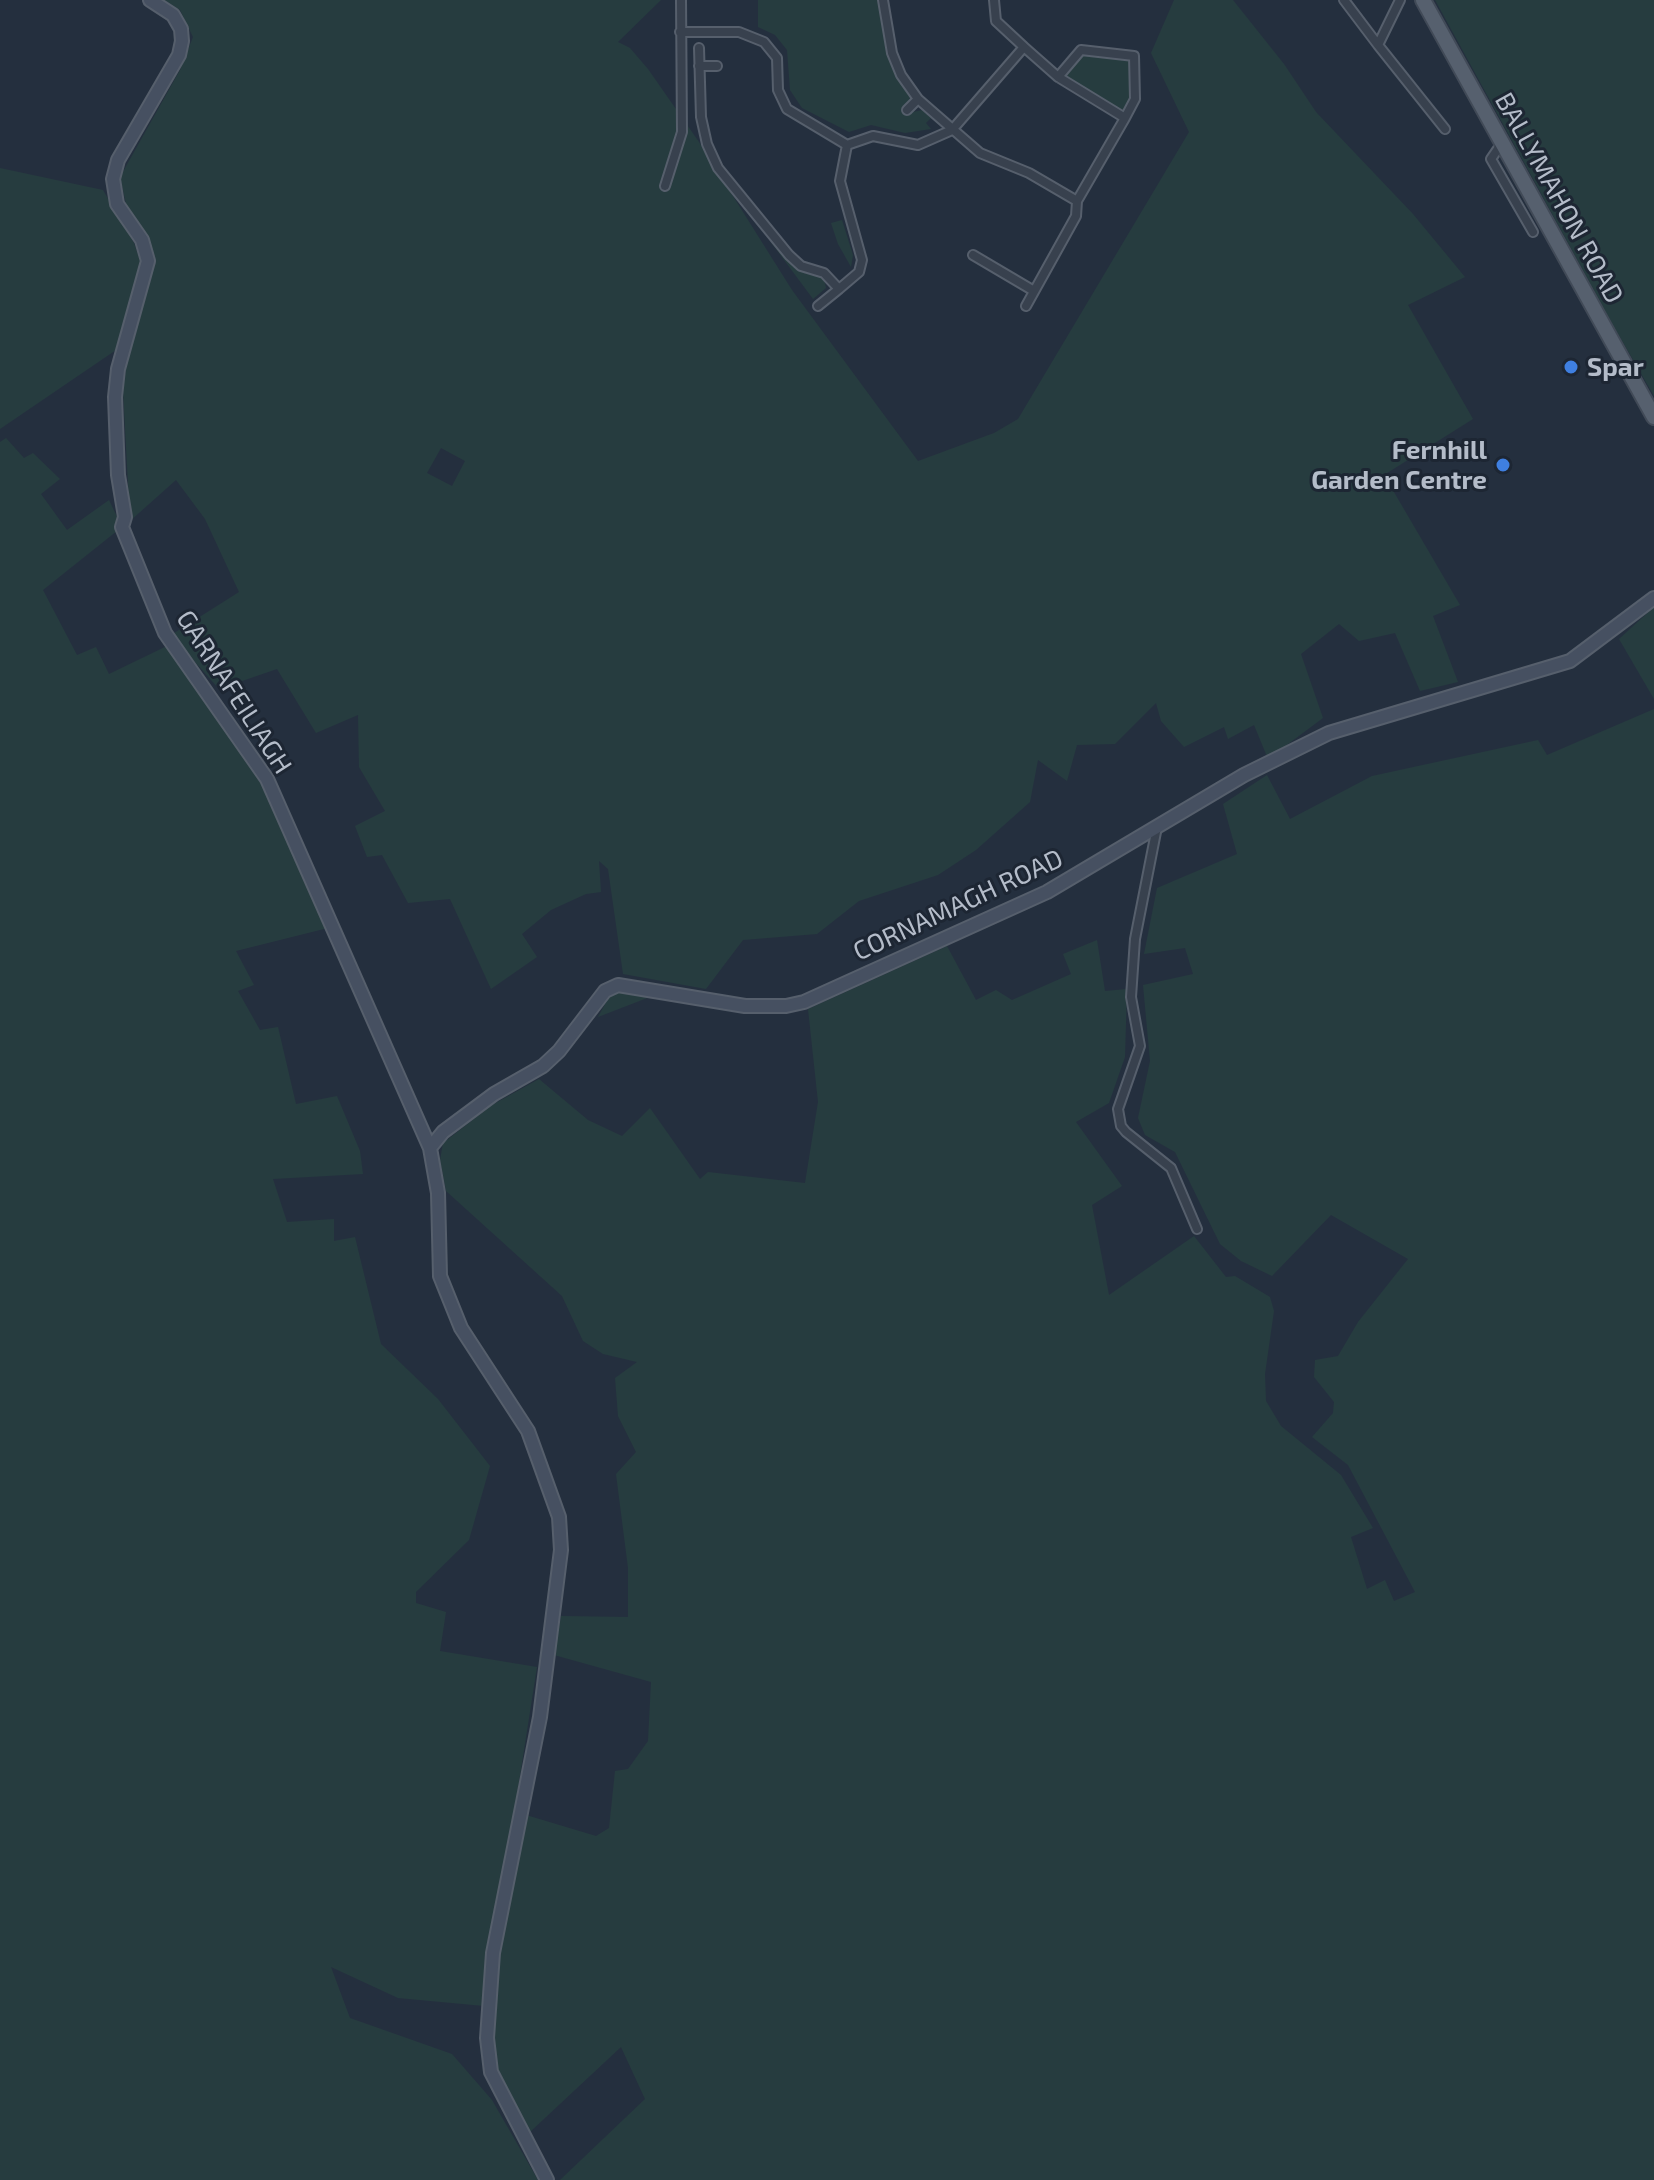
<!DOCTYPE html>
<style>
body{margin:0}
canvas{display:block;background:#242f3e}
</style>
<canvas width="1654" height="2180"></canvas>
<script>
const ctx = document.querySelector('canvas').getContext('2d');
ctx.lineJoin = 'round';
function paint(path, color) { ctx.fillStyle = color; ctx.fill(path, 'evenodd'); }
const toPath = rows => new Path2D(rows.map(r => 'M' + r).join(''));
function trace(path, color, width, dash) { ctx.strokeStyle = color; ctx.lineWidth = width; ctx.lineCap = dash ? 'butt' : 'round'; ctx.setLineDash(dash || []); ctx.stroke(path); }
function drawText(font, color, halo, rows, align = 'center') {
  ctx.font = font + ' "Exo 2",sans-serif'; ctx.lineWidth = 6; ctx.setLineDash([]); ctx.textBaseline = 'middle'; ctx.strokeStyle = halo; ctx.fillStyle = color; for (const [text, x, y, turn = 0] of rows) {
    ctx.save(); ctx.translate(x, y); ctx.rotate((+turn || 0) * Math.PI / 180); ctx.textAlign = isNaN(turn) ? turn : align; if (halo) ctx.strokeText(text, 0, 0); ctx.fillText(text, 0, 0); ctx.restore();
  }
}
paint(toPath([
 [164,0,661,0,618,42,630,48,648,69,699,142,792,290,918,461,994,433,1018,419,1189,132,1151,53,1174,0,1233,0,1284,64,1316,112,1413,214,1465,277,1408,305,1473,419,1384,475,1460,605,1433,616,1458,682,1420,691,1395,633,1359,641,1339,624,1301,654,1323,718,1268,759,1254,725,1228,739,1224,727,1184,747,1161,721,1156,703,1115,744,1077,745,1067,781,1038,760,1030,802,976,850,938,875,859,901,817,934,743,940,706,989,623,974,608,869,599,861,601,892,586,894,551,910,522,934,537,957,491,989,450,899,408,903,382,855,367,857,355,826,385,811,359,767,358,715,316,733,277,669,219,689,171,635,239,592,205,519,176,480,130,521,123,391,127,360,154,259,126,204,120,177,180,70,193,37,180,10],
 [441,448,465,461,452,486,427,473],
 [758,0,879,0,888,57,910,98,904,107,909,113,922,110,931,118,926,123,931,129,905,133,871,125,849,132,802,108,790,90,787,50,775,35,758,27],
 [1435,0,1654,0,1654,396,1614,327],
 [1086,53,1130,61,1132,97,1124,109,1119,110,1067,79,1065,74],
 [0,168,103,190,134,243,142,266,119,348,0,429],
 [842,220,853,255,851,267,838,244,831,223],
 [770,241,793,266,824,279,826,288,813,299],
 [6,438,24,458,33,453,60,479,41,494,67,530,109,500,122,527,43,590,77,655,96,647,109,674,171,644,263,786,332,927,236,951,254,985,238,991,260,1030,278,1027,296,1104,337,1096,360,1151,363,1174,273,1179,287,1222,334,1219,334,1241,355,1237,381,1344,438,1399,490,1466,469,1540,416,1592,416,1603,446,1612,440,1651,537,1667,484,2006,398,1998,331,1967,350,2018,452,2054,492,2100,538,2180,0,2180,0,442],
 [1654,607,1654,699,1619,639],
 [1654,709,1654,2180,560,2180,645,2099,621,2047,530,2132,496,2065,493,2038,495,1975,526,1815,596,1836,609,1828,615,1771,628,1769,648,1741,651,1682,554,1655,561,1616,628,1617,628,1568,616,1474,636,1452,618,1416,615,1378,637,1362,603,1354,583,1341,562,1296,446,1191,440,1160,443,1143,492,1105,539,1079,588,1120,622,1136,650,1108,700,1179,708,1172,805,1183,818,1102,808,1009,947,946,976,1000,996,990,1012,1000,1071,974,1063,954,1097,940,1105,991,1127,989,1125,1057,1109,1103,1076,1122,1122,1186,1092,1205,1109,1295,1194,1236,1226,1277,1235,1276,1270,1297,1274,1311,1265,1374,1266,1401,1281,1426,1341,1475,1373,1528,1351,1537,1367,1589,1385,1580,1394,1601,1415,1592,1348,1465,1312,1437,1333,1413,1334,1402,1314,1377,1315,1360,1338,1356,1358,1322,1408,1259,1331,1215,1272,1276,1241,1261,1220,1244,1175,1152,1145,1135,1138,1118,1150,1061,1143,985,1193,974,1185,948,1144,954,1157,888,1237,854,1223,804,1267,775,1290,819,1372,776,1538,740,1547,755],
 [622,991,655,995,598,1017,609,997]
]), '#263c3f');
const street = toPath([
 [883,0,892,53,901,75,918,99,980,153,1029,173,1077,201,1125,118],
 [1344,0,1378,45,1400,0],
 [680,32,739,32,764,42,777,58,778,90,787,109,847,145,840,181,862,260,859,272,839,289,824,273,801,266,789,255,718,168,707,144,701,117,699,48],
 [1378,45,1445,129],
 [1024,47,1058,77,1081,50,1134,56,1135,99,1125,118,1058,77],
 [699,66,717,66],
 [907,110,918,99],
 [1502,143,1491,159,1533,232],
 [847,145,873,136,918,145,952,130,1024,47,996,21,994,0],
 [665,186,682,132,681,0],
 [973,255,1034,291],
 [818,306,839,289],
 [1026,306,1076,216,1077,201],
 [1157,827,1135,939,1131,997,1140,1046,1118,1109,1121,1126,1126,1132,1171,1168,1197,1229]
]);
const secondary = toPath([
 [150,0,173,15,181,29,182,41,179,55,118,160,113,179,117,204,142,240,148,261,118,369,115,397,118,475,125,517,122,527,165,633,267,779,430,1148,438,1193,440,1276,461,1328,528,1431,559,1517,561,1550,540,1717,493,1953,487,2038,491,2072,547,2180],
 [430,1148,443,1132,494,1094,543,1066,559,1051,605,991,618,985,745,1006,786,1006,804,1002,1047,892,1244,775,1329,733,1570,661,1654,598]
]);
const primary = toPath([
 [1423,0,1654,417]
]);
trace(street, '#565f6c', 12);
trace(secondary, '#565f6c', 16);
trace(primary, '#414a57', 18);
trace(street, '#38414e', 8);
trace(secondary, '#465061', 12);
trace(primary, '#56606e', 14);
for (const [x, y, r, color] of [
 [1571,367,8,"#3f7fe0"],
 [1503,465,8,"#3f7fe0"]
]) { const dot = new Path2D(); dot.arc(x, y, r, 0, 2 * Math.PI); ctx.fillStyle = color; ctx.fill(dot); trace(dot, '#1d2633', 3); }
drawText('26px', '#b4bcc9', '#1d2633', [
 ["BALLYMAHON ROAD",1559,198,61],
 ["GARNAFEILIAGH",234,692,57],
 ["CORNAMAGH ROAD",958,905,-25]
]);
drawText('bold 26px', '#b4bcc9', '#1d2633', [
 ["Spar",1587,367],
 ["Fernhill",1487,450,"right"],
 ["Garden Centre",1487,480,"right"]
], 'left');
</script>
